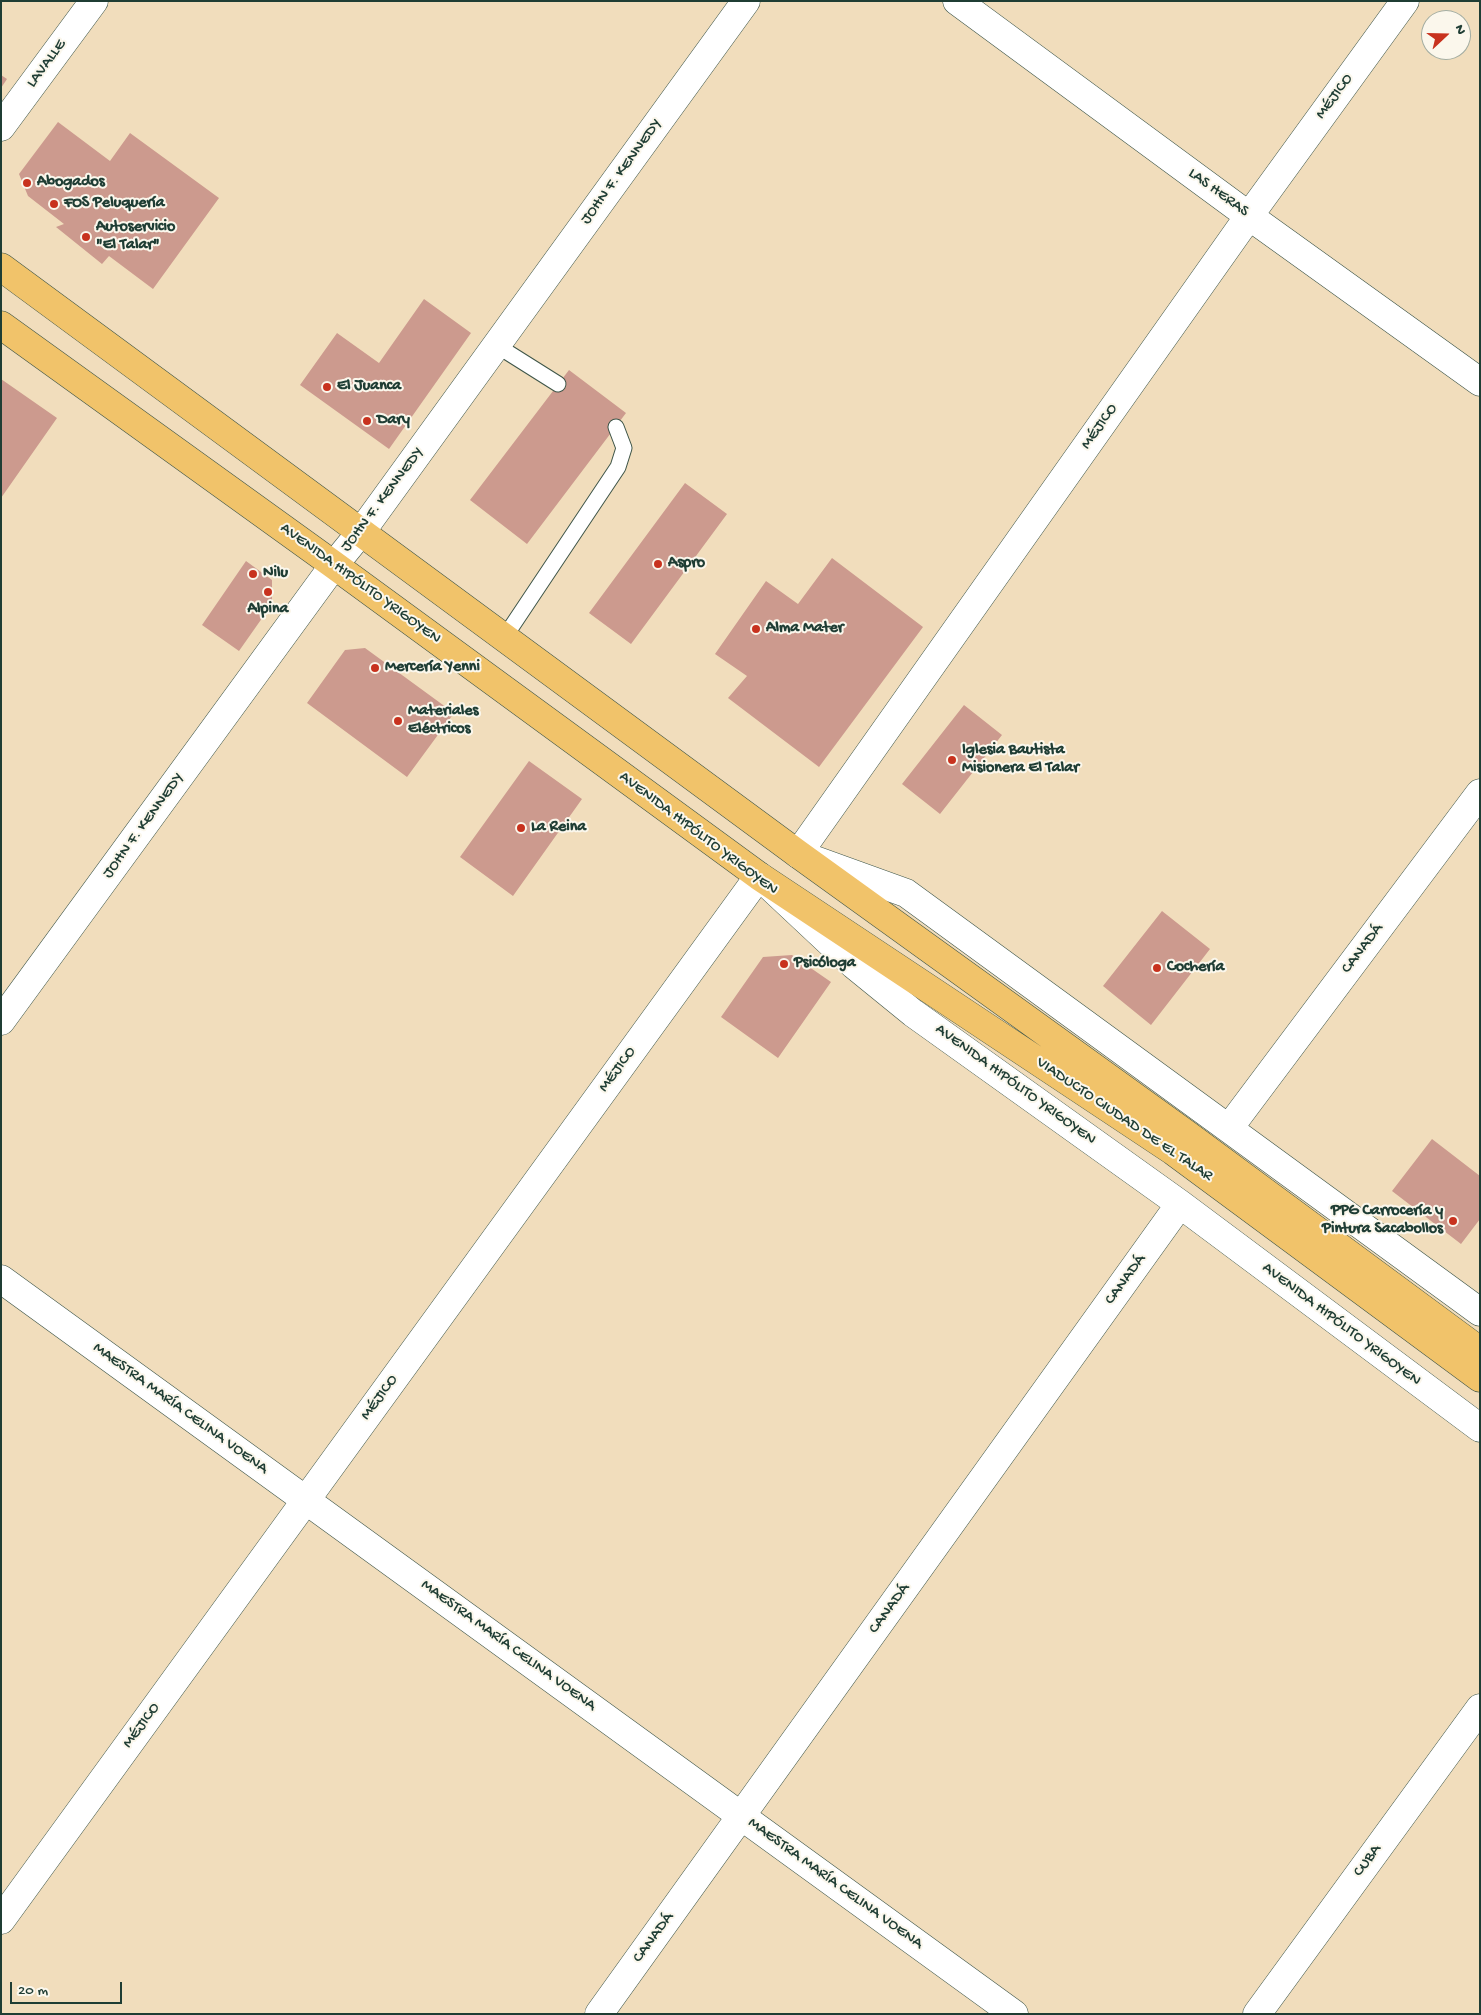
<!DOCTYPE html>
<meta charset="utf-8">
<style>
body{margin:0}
#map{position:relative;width:1481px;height:2015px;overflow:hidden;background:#f1ddbc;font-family:"Gochi Hand",sans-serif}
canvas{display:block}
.frame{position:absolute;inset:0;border:2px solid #1f3d34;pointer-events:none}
.north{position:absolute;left:1421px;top:10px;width:50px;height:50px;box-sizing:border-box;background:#fbf7ec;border:1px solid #a3ada2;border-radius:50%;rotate:69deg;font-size:14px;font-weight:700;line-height:20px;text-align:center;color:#1f3d34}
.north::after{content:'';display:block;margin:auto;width:18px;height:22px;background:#c8321e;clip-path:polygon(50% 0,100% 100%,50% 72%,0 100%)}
.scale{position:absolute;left:10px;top:1982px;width:112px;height:22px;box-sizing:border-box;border:2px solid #1f3d34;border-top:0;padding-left:6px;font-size:15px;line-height:18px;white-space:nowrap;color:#1f3d34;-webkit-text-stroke:4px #fbf7ec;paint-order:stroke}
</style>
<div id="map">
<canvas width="1481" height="2015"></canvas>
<div class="frame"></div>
<div class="north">N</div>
<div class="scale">20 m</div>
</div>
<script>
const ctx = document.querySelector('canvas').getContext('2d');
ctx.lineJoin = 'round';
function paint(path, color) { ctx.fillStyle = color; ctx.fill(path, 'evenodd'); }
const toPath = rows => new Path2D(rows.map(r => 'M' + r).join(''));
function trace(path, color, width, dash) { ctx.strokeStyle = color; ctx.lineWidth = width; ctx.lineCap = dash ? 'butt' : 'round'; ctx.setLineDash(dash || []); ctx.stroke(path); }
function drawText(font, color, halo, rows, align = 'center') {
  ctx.font = font + ' "Gochi Hand",sans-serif'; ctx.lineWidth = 4; ctx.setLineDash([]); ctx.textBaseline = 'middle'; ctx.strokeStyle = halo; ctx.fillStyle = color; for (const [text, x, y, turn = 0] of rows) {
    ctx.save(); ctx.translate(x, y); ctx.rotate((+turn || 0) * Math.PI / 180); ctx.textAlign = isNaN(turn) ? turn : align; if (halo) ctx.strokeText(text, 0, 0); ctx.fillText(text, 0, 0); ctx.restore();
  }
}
paint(toPath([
 [1,75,7,79,1,88],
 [58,122,110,161,130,133,219,198,153,289,109,256,102,264,56,227,64,224,28,196,19,174],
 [424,299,471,333,389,449,300,385,337,333,379,363],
 [569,370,626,413,527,544,470,500],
 [1,379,57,418,1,498],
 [685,483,727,514,631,644,589,613],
 [832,558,923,627,819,767,728,698,747,676,715,654,766,581,798,604],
 [246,561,272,580,272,604,239,651,202,625],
 [365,648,454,713,407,777,307,703,345,650],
 [964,705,1002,735,940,814,902,784],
 [529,761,582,799,513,896,460,857],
 [1162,911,1210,949,1151,1025,1103,986],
 [792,955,831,982,778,1058,721,1017,763,957],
 [1432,1139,1480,1176,1480,1219,1461,1244,1392,1191]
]), '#cc9a8e');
const lane = toPath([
 [496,345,558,384],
 [504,638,618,467,624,448,616,427]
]);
const street = toPath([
 [957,1,1249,216,1480,382],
 [1405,1,1249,216,798,854,906,893,1480,1312],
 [1,127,94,1],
 [1,1021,334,565,361,532,746,1],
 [1229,1128,1480,793],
 [1,1279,1014,2014],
 [1,1920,759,876,854,965,913,1013,1180,1204,1480,1428],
 [599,2014,1180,1204],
 [1257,2014,1480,1708]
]);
const primary = toPath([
 [1,267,798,854,1185,1133,1480,1351],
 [1,325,334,565,759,876,1173,1151,1480,1378]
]);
trace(lane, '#3e5548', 17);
trace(street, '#3e5548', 29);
trace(primary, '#3e5548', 29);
trace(lane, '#fff', 15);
trace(street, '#fff', 28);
trace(primary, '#f1c36a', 28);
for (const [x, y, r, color] of [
 [27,183,5,"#c8321e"],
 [54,204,5,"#c8321e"],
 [86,237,5,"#c8321e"],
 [327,387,5,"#c8321e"],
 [367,421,5,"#c8321e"],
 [658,564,5,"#c8321e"],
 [253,574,5,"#c8321e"],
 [268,592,5,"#c8321e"],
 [756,629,5,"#c8321e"],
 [375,668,5,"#c8321e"],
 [398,721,5,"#c8321e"],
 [952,760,5,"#c8321e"],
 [521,828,5,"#c8321e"],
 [784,964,5,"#c8321e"],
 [1157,968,5,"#c8321e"],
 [1453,1221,5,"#c8321e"]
]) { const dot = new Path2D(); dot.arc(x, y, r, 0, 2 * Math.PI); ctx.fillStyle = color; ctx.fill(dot); trace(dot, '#fbf7ec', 2); }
drawText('16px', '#1f3d34', '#fbf7ec', [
 ["LAVALLE",47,64,-54],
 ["MÉJICO",1335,97,-54],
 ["JOHN F. KENNEDY",622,172,-54],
 ["LAS HERAS",1218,193,36],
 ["MÉJICO",1100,427,-55],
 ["JOHN F. KENNEDY",383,500,-53],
 ["AVENIDA HIPÓLITO YRIGOYEN",360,584,36],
 ["JOHN F. KENNEDY",144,826,-54],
 ["AVENIDA HIPÓLITO YRIGOYEN",698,834,37],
 ["CANADÁ",1363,949,-53],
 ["MÉJICO",618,1070,-54],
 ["AVENIDA HIPÓLITO YRIGOYEN",1015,1085,36],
 ["VIADUCTO CIUDAD DE EL TALAR",1124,1120,34],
 ["CANADÁ",1126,1280,-54],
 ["AVENIDA HIPÓLITO YRIGOYEN",1341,1325,37],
 ["MÉJICO",380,1398,-54],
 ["MAESTRA MARÍA CELINA VOENA",180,1409,36],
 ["CANADÁ",890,1609,-54],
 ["MAESTRA MARÍA CELINA VOENA",508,1646,36],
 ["MÉJICO",142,1726,-54],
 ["CUBA",1368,1861,-54],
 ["MAESTRA MARÍA CELINA VOENA",835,1884,36],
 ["CANADÁ",654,1938,-54]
]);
drawText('bold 16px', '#1f3d34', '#fbf7ec', [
 ["Abogados",37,183],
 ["FOS Peluquería",64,204],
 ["Autoservicio",96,228],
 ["\"El Talar\"",96,246],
 ["El Juanca",337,387],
 ["Dary",377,421],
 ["Aspro",668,564],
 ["Nilu",263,574],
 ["Alpina",268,610,"center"],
 ["Alma Mater",766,629],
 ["Mercería Yenni",385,668],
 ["Materiales",408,712],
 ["Eléctricos",408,730],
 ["Iglesia Bautista",962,751],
 ["Misionera El Talar",962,769],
 ["La Reina",531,828],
 ["Psicóloga",794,964],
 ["Cochería",1167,968],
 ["PPG Carrocería y",1443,1212,"right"],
 ["Pintura Sacabollos",1443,1230,"right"]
], 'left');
</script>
